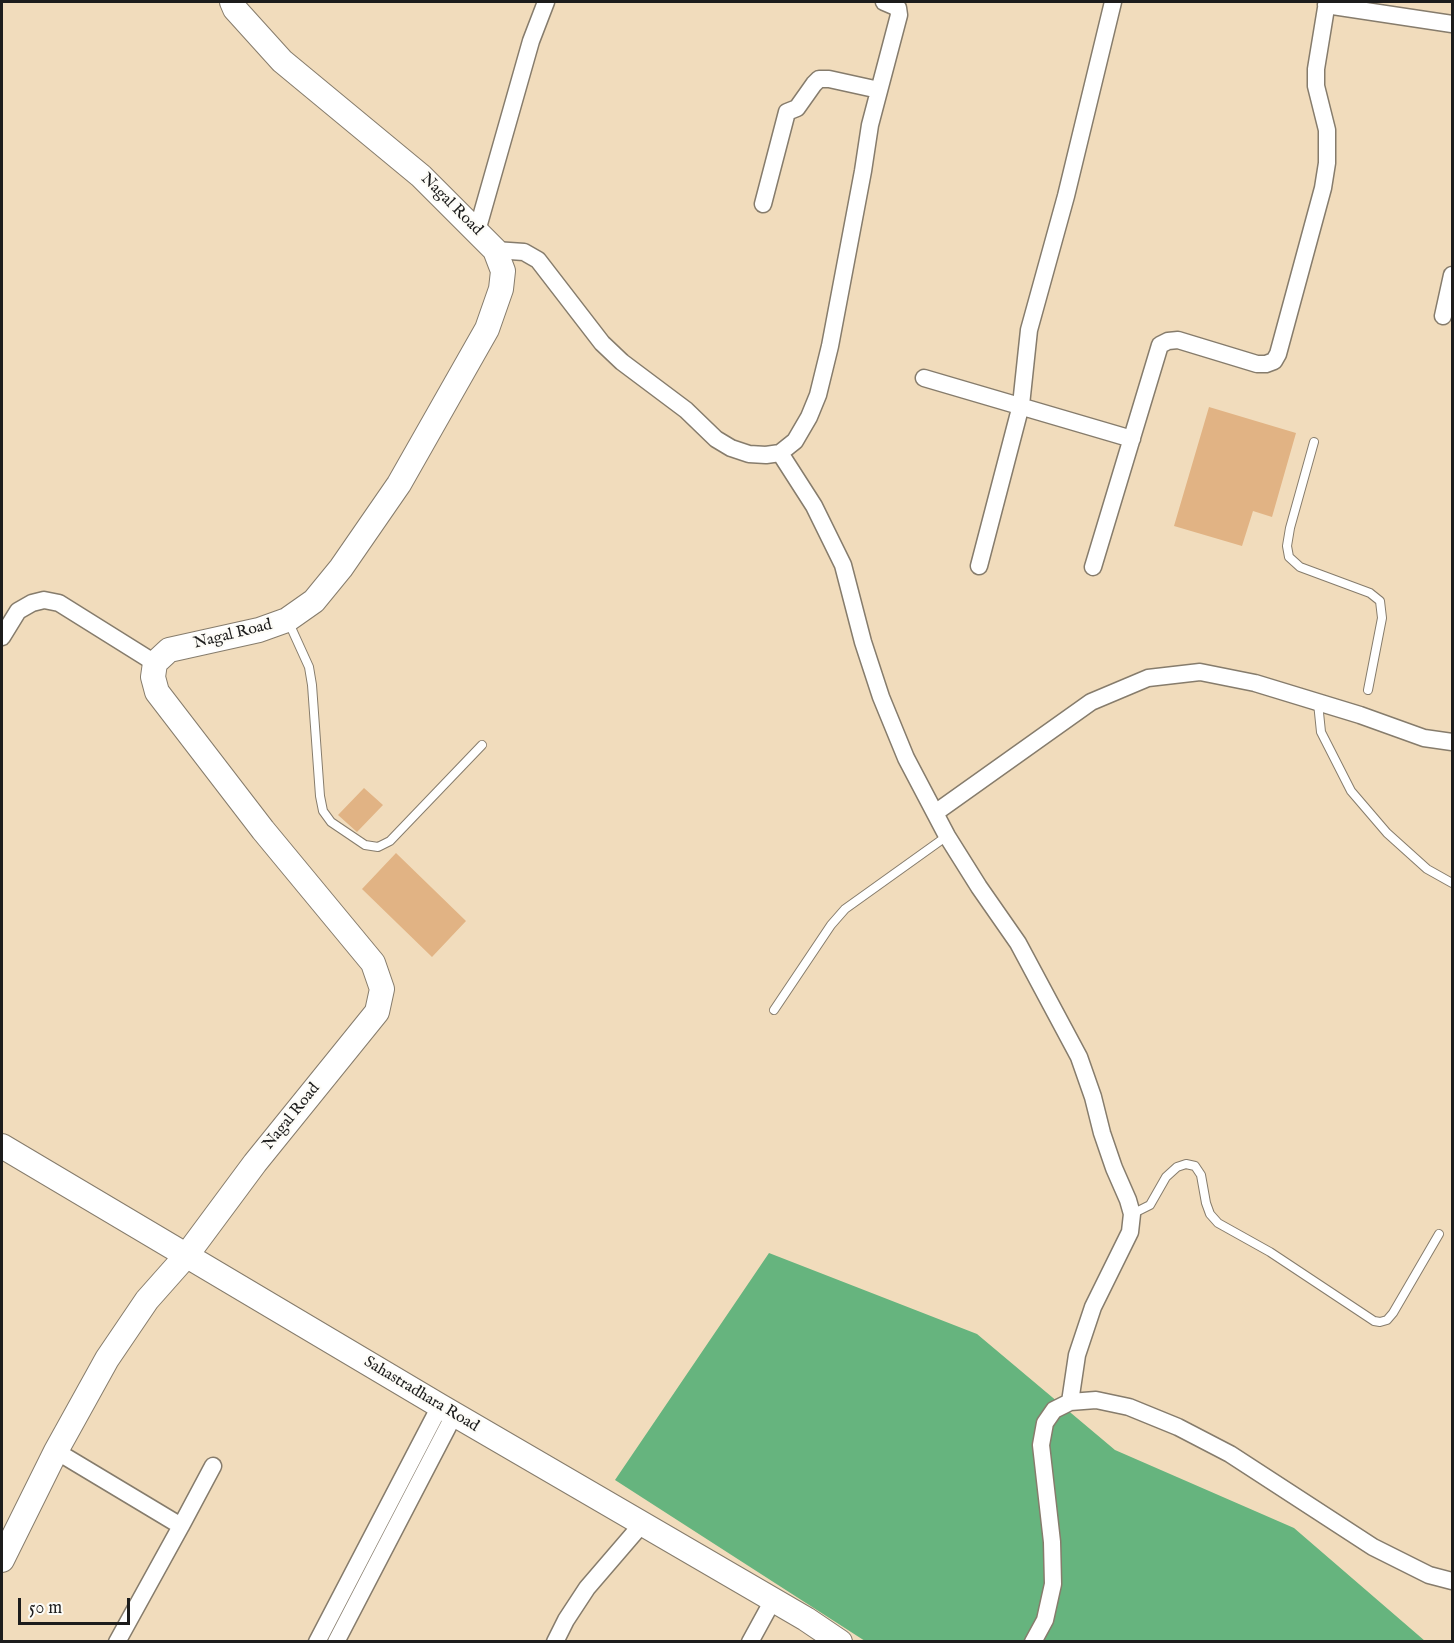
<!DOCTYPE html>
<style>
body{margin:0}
#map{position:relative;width:1454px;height:1643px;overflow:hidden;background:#f1dcbc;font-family:"IM FELL English",serif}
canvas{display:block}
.frame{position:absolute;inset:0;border:3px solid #1c1c1c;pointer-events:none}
.scale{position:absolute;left:18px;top:1598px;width:112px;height:27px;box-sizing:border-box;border:3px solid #1c1c1c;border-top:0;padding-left:8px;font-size:18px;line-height:21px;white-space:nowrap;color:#1c1c1c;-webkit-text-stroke:4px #fdfcf7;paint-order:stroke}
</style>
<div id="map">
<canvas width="1454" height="1643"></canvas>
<div class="frame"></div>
<div class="scale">50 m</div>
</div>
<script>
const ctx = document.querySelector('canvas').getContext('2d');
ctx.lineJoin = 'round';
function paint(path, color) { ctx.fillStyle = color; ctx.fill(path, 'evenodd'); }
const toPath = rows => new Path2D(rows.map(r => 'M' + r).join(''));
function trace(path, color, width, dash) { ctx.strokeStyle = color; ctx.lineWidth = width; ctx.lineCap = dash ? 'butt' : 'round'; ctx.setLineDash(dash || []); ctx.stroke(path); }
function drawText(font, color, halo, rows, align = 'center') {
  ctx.font = font + ' "IM FELL English",serif'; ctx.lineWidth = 4.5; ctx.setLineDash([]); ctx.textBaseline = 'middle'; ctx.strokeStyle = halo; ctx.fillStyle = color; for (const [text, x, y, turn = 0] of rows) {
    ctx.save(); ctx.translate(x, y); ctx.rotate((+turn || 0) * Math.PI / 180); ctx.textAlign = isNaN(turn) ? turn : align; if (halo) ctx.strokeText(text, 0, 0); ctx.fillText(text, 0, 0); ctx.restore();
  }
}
paint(toPath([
 [769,1253,977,1334,1115,1450,1294,1528,1425,1641,865,1641,615,1480]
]), '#66b47e');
paint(toPath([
 [1209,407,1296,433,1272,517,1253,511,1242,546,1174,526],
 [364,788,383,805,357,832,338,815],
 [396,853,466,921,432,957,362,889]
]), '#e1b384');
const lane = toPath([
 [1314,442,1290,528,1287,546,1289,557,1300,567,1370,593,1380,601,1382,618,1368,690],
 [289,623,309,667,312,685,320,796,323,811,331,822,365,845,378,847,390,841,482,745],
 [1318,703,1321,732,1351,791,1387,833,1427,869,1452,883],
 [774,1010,831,925,845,909,947,836],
 [1132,1214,1150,1205,1166,1177,1177,1167,1186,1164,1195,1166,1201,1175,1206,1203,1210,1214,1218,1223,1270,1252,1374,1321,1380,1322,1387,1320,1393,1313,1439,1234]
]);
const street = toPath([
 [1326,5,1452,24],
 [763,204,787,112,797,108,814,84,819,79,829,79,879,90],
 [477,231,531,41,546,2],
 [495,250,524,252,538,260,602,343,622,362,686,410,716,439,731,448,749,454,766,455,780,453,795,441,809,417,818,395,830,346,863,171,870,125,899,15,898,8,884,2],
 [1443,316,1452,275],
 [924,378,1132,439],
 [780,453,814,506,843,565,863,642,881,697,906,758,947,836,979,887,1018,943,1079,1057,1093,1097,1102,1133,1114,1168,1128,1200,1132,1214,1130,1232,1093,1307,1077,1355,1070,1402],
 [979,566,1021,405,1029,330,1066,196,1113,2],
 [1093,567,1160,345,1168,341,1178,340,1257,364,1266,364,1274,361,1278,354,1323,188,1327,163,1327,130,1316,86,1316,69,1327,2],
 [2,637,18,611,32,603,44,600,59,603,155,663],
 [935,813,1091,702,1148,678,1200,672,1255,683,1360,715,1424,738,1452,742],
 [56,1451,181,1526,213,1466],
 [117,1642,181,1526],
 [317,1642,440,1406],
 [336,1642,454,1415],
 [555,1642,566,1620,587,1588,642,1524],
 [750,1642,773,1600],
 [1033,1642,1045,1620,1053,1584,1052,1542,1041,1445,1045,1423,1054,1410,1070,1402,1096,1400,1129,1407,1178,1427,1230,1454,1373,1547,1429,1575,1452,1581]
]);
const secondary = toPath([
 [2,1146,440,1406,806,1619,840,1642],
 [2,1560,56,1451,107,1359,147,1300,186,1256,255,1163,377,1012,382,989,373,963,263,830,157,692,153,677,155,663,169,650,259,630,287,620,314,601,341,568,399,484,487,329,501,289,503,271,495,250,421,176,282,61,235,9,232,2]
]);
trace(lane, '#867c6c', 10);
trace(street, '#867c6c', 19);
trace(secondary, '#867c6c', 26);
trace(lane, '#fff', 8);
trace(street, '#fff', 16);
trace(secondary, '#fff', 24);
drawText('16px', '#1c1c1c', '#fdfcf7', [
 ["Nagal Road",451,205,45],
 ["Nagal Road",233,635,-14],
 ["Nagal Road",292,1117,-51],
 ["Sahastradhara Road",421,1395,31]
]);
</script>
